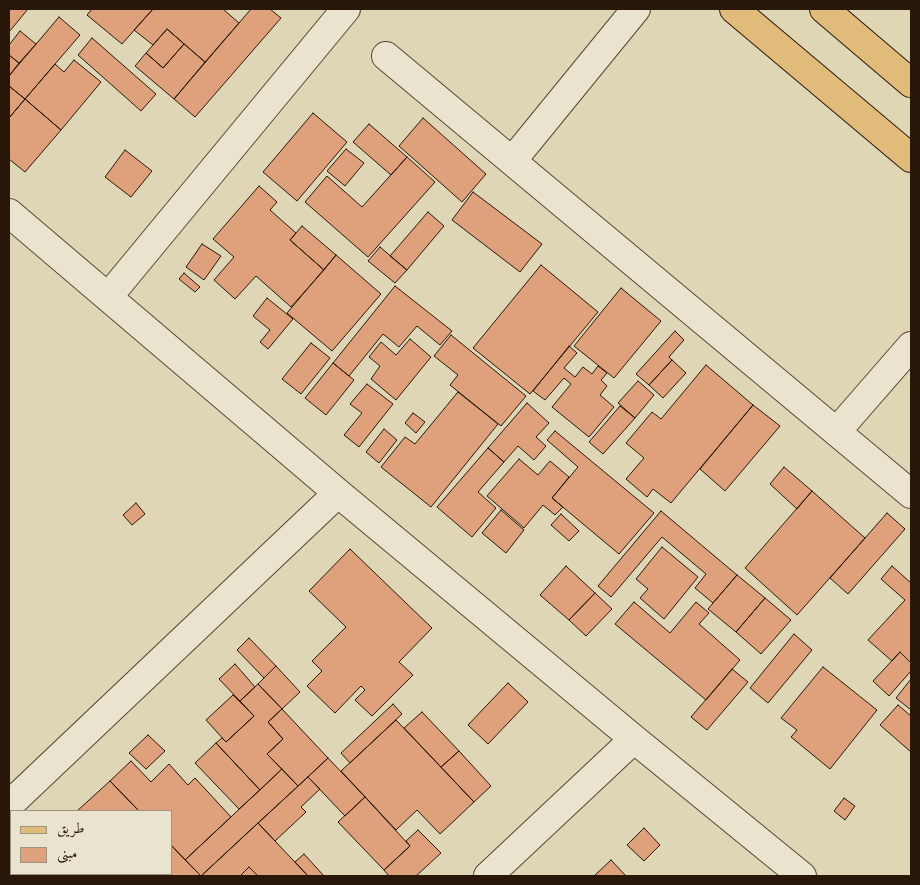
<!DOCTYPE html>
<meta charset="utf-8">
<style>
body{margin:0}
#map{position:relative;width:920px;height:885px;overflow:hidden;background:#dfd6b5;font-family:Cardo,Amiri,serif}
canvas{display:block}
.frame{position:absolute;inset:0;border:10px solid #29170a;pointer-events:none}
.legend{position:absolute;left:10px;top:810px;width:162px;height:65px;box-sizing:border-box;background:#eae4cf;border:1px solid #9d9280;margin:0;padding:6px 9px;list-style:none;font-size:15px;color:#29170a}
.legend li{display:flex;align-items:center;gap:10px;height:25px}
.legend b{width:25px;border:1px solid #9d9280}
</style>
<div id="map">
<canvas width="920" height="885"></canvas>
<div class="frame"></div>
<ul class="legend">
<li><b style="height:6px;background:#e0bb7a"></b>طريق</li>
<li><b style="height:14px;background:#dfa17b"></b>مبنى</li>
</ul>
</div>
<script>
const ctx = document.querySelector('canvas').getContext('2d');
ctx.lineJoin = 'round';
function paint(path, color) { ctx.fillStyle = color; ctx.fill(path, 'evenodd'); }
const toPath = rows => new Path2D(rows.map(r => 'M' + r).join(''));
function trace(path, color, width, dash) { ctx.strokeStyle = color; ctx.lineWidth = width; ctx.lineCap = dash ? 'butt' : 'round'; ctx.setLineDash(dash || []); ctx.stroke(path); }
const building = toPath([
 [9,9,28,9,9,32,9,9],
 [92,9,153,9,122,44,87,15,92,9],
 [153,9,223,9,239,23,205,62,167,29,153,45,134,30,153,9],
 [251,9,270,9,281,18,195,117,174,99,251,9],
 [59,17,80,35,25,99,9,86,9,76,59,17],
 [167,29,184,44,163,68,146,53,167,29],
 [20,31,36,44,19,63,9,55,9,45,20,31],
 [92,38,156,94,141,111,78,55,92,38],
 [184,44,205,62,174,99,135,66,146,53,163,68,184,44],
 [9,55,19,63,9,76,9,55],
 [74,60,101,82,61,130,25,99,55,64,64,72,74,60],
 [9,86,25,99,9,118,9,86],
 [25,99,61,130,25,172,9,159,9,118,25,99],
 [313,113,347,142,297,201,263,172,313,113],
 [423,118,486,174,462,202,399,146,423,118],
 [369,124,407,157,391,175,353,142,369,124],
 [346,149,364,163,345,186,327,171,346,149],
 [125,150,152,171,131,197,105,177,125,150],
 [407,157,435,182,368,257,305,202,327,176,362,207,407,157],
 [259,186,277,202,270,210,296,233,290,240,324,270,291,307,256,276,235,299,214,280,234,257,213,239,259,186],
 [473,192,542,244,520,272,452,220,473,192],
 [428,212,444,226,407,270,390,256,428,212],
 [302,226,336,255,324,270,290,240,302,226],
 [202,244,221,256,204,280,186,267,202,244],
 [380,247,407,270,395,283,368,261,380,247],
 [336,255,381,294,332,351,287,313,336,255],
 [541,265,598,312,530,394,473,348,541,265],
 [184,273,200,287,195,292,179,279,184,273],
 [395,286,452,331,440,345,417,326,399,347,383,334,349,376,333,363,395,286],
 [621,288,661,321,614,378,574,346,621,288],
 [267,298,293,319,268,349,260,342,270,330,253,316,267,298],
 [675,331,684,340,669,357,672,360,649,385,636,374,675,331],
 [451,335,526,396,501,426,450,385,458,375,434,356,451,335],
 [410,339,431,357,396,400,371,379,380,366,369,357,381,342,396,355,410,339],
 [311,343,330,358,301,394,282,379,311,343],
 [569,346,577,353,564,368,575,377,583,367,592,374,598,366,607,373,601,380,607,386,600,395,614,407,589,437,552,407,571,384,564,378,545,400,533,391,569,346],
 [672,360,686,373,663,398,649,385,672,360],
 [333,363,354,380,326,415,305,398,333,363],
 [706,365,753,405,671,503,653,489,647,497,626,479,644,458,626,443,652,412,661,419,706,365],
 [638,381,654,395,635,418,618,403,638,381],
 [367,384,393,404,359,447,344,435,362,413,350,404,367,384],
 [458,392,498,424,431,507,381,467,405,437,415,444,458,392],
 [527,403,549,423,536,437,546,446,534,460,518,446,504,462,488,448,527,403],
 [753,405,780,426,725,491,700,469,753,405],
 [620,406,635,418,603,454,589,442,620,406],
 [413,413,425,422,416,433,405,423,413,413],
 [384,429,397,440,379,463,366,452,384,429],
 [555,431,654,513,619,554,552,498,578,467,547,440,555,431],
 [488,448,504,462,478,492,496,508,472,537,437,507,488,448],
 [519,459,538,475,550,461,569,477,552,498,563,507,555,515,543,505,524,528,487,496,519,459],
 [784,467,812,491,797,509,770,484,784,467],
 [812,491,865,538,797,615,745,568,812,491],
 [136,503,145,514,132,525,123,515,136,503],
 [501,510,524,530,506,553,482,533,501,510],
 [661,511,737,575,713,603,695,588,706,574,662,537,611,597,598,586,661,511],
 [887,513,905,529,848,594,830,578,887,513],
 [561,514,579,531,569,541,551,525,561,514],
 [662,547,698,577,664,619,640,598,648,589,636,579,662,547],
 [350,549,432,628,399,662,413,675,372,716,355,700,365,690,361,686,335,713,307,686,322,671,312,661,346,627,309,591,350,549],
 [566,566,595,593,569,620,540,595,566,566],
 [892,566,911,583,911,663,900,652,892,661,868,640,905,600,881,579,892,566],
 [737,575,765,598,736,632,708,609,737,575],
 [595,593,612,609,586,636,569,620,595,593],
 [765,598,791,620,761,654,736,632,765,598],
 [634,602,670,633,696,602,709,613,699,624,740,660,706,700,615,624,634,602],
 [794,634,812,650,768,703,750,688,794,634],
 [249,638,276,666,264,678,237,650,249,638],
 [900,652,911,663,911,671,889,696,873,681,900,652],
 [235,664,255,687,240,701,219,679,235,664],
 [276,666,300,692,282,709,258,684,276,666],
 [823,667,877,710,830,769,791,737,797,730,781,718,823,667],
 [732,669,748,682,707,730,691,717,732,669],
 [911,679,911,710,896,698,911,679],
 [508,683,528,702,488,744,468,725,508,683],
 [258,684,282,709,268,722,283,739,267,754,282,769,260,790,216,743,222,738,226,742,254,716,240,701,258,684],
 [233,695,254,716,226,742,206,720,233,695],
 [393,704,402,714,350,763,341,753,393,704],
 [898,705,911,716,911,752,880,725,898,705],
 [282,709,328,758,298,786,267,754,283,739,268,722,282,709],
 [422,712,459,751,441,767,404,728,422,712],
 [396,720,474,802,440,834,417,810,396,830,341,771,396,720],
 [148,735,165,751,146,769,129,753,148,735],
 [216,743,260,790,239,809,195,763,216,743],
 [459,751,491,786,474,802,441,767,459,751],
 [328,758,365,797,345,816,308,777,328,758],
 [131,761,151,782,169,764,188,785,195,778,231,817,185,860,171,845,171,811,139,811,110,781,131,761],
 [282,769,298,786,201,876,185,860,282,769],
 [308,777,320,789,301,807,306,812,275,841,258,823,308,777],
 [110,781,139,811,77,811,110,781],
 [365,797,410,846,384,870,338,822,365,797],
 [844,798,855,806,845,820,834,811,844,798],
 [258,823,308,876,258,876,249,867,240,876,201,876,258,823],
 [644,828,660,845,644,861,627,845,644,828],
 [418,830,441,853,416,876,389,876,384,870,410,846,406,841,418,830],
 [171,845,201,876,9,876,11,873,171,874,171,845],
 [304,854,324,876,308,876,295,862,304,854],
 [611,860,626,876,594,876,611,860],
 [249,867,258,876,240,876,249,867]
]);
paint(building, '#dfa17b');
trace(building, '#29170a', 1);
const minor = toPath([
 [386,56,911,494],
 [512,161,636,9],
 [9,213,338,493,634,739,802,876],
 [108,297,346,9],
 [837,431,911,346],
 [9,805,338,493],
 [488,876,634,739]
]);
const major = toPath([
 [734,9,911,158],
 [824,9,911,83]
]);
trace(minor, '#564735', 30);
trace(major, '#29170a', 30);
trace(minor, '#eae4cf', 28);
trace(major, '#e0bb7a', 28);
</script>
